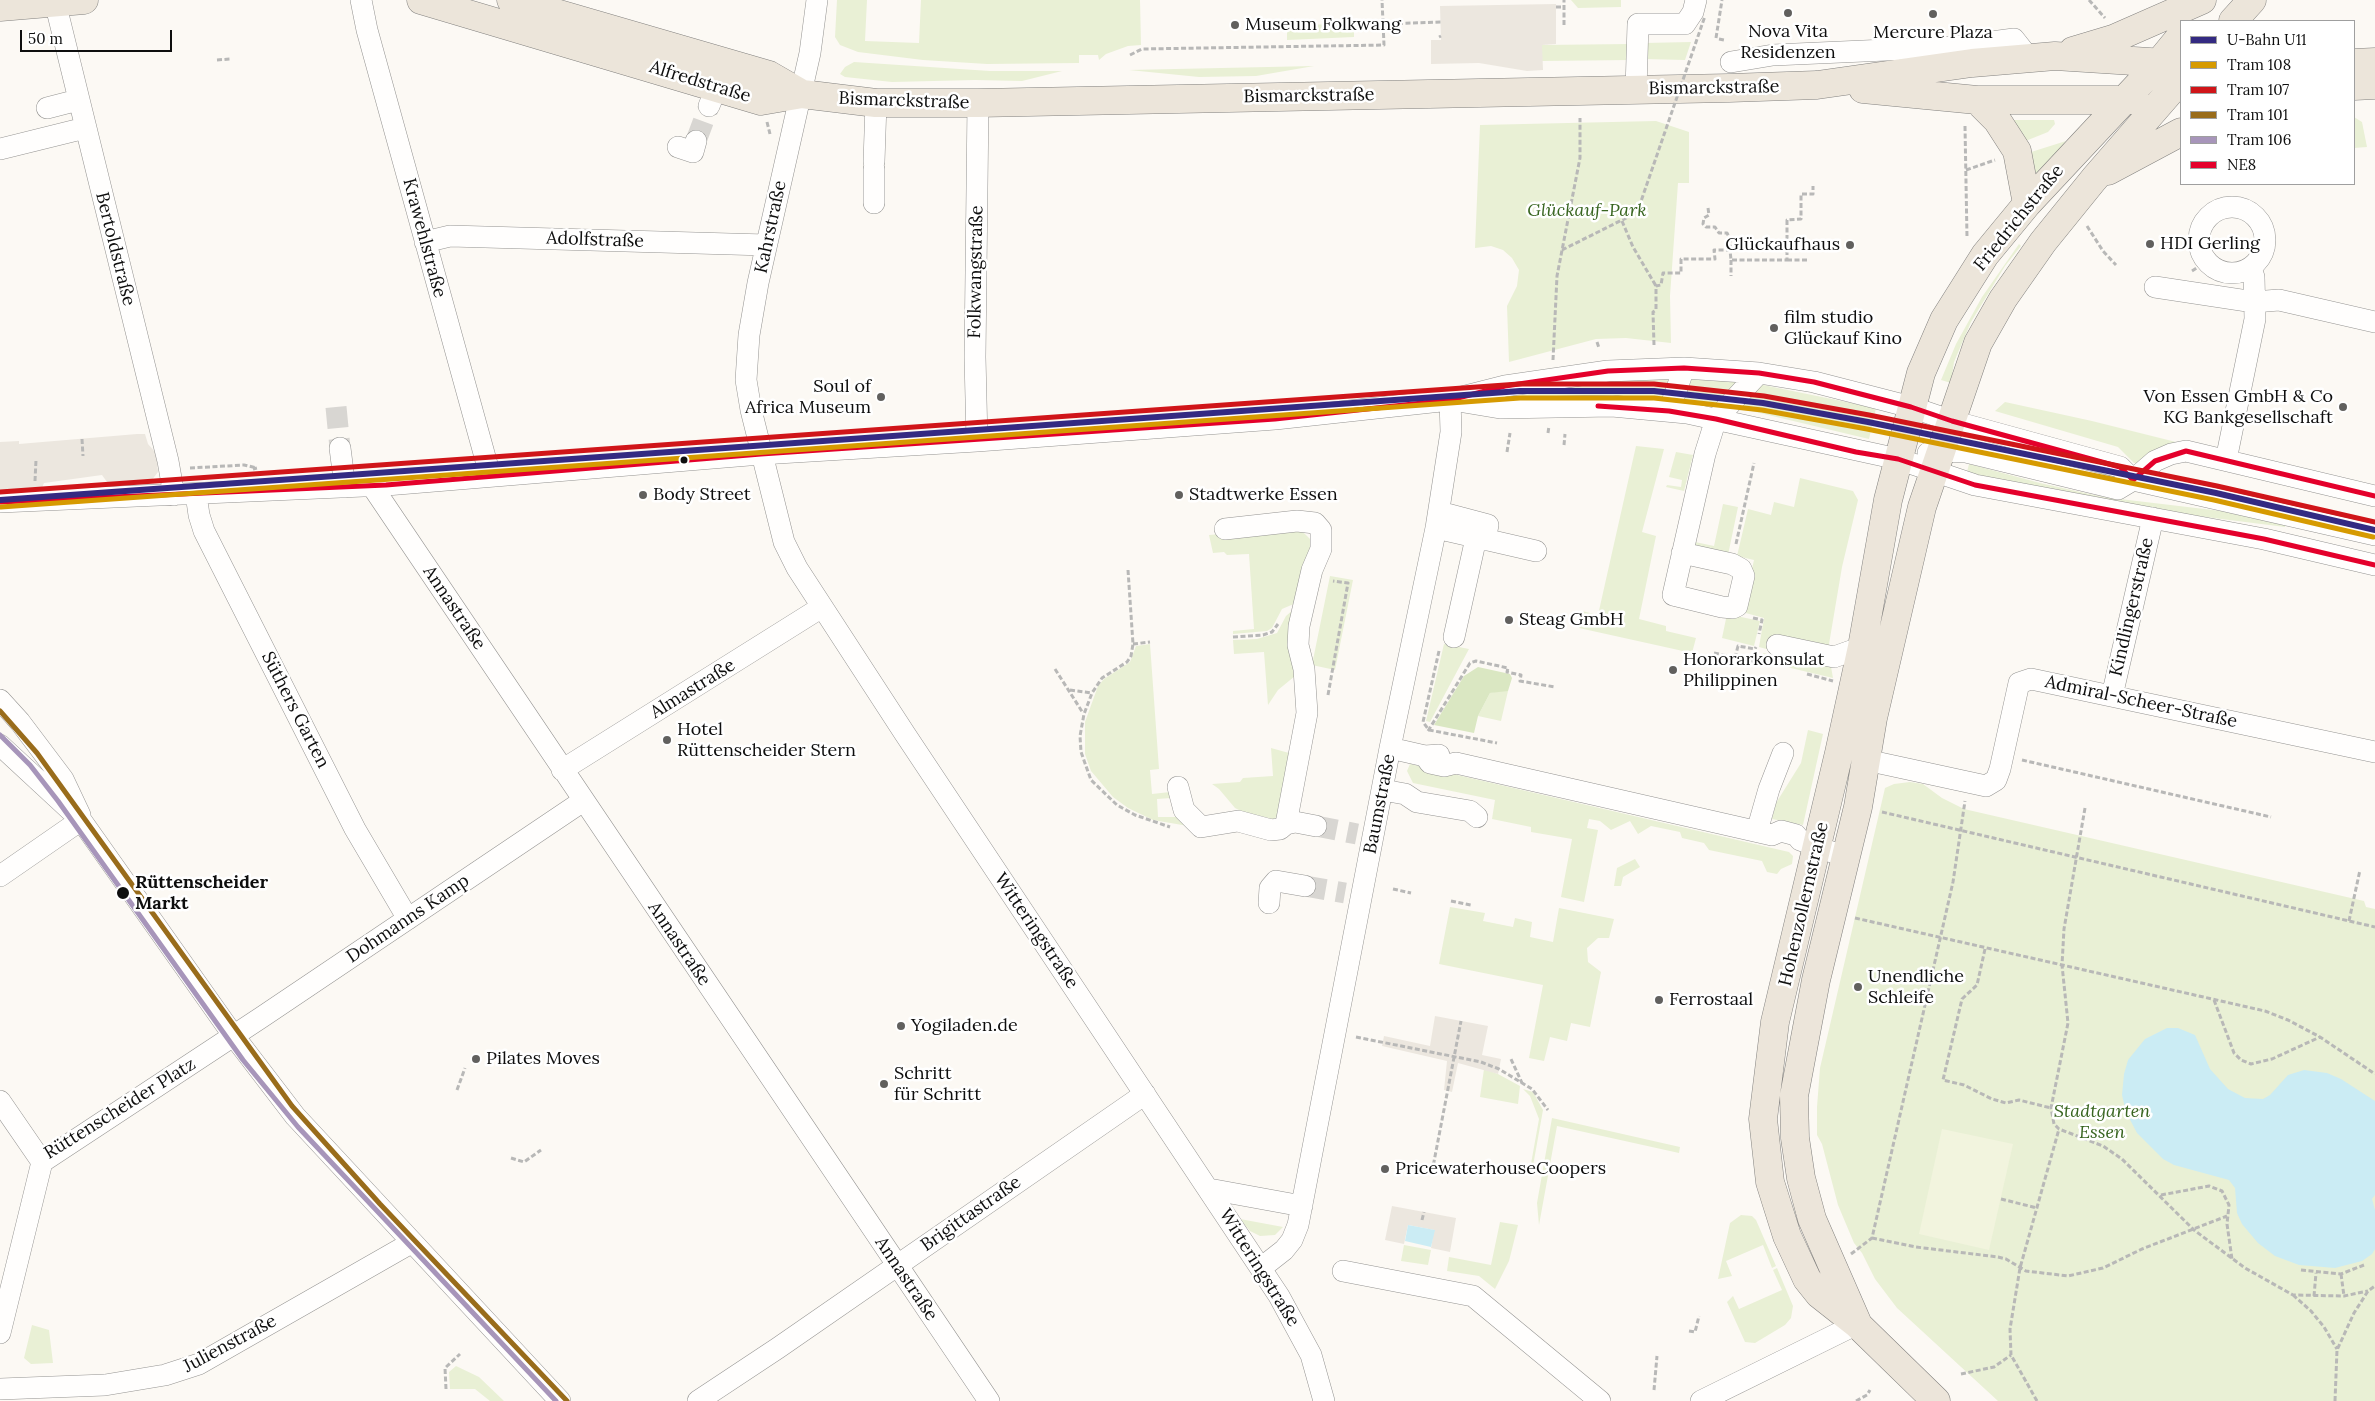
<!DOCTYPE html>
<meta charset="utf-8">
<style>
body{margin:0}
#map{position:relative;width:2375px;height:1401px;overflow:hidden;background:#fcf9f4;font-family:Lora,serif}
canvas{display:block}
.legend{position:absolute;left:2180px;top:20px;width:175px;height:165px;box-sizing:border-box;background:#fff;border:1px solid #9f9f9f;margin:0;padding:6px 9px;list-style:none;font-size:15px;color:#0e0e0e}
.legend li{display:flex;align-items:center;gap:10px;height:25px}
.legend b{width:25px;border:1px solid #9f9f9f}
.scale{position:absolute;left:20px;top:30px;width:152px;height:22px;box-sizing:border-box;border:2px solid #0e0e0e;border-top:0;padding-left:6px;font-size:15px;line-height:18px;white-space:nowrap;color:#0e0e0e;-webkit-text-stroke:4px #fff;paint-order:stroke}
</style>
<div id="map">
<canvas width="2375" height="1401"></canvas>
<ul class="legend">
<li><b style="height:6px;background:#342a82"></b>U-Bahn U11</li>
<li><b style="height:6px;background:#d69a01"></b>Tram 108</li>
<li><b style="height:6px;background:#d01519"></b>Tram 107</li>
<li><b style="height:6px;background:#996c1b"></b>Tram 101</li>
<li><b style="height:6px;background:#a795ba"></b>Tram 106</li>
<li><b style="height:6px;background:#e4002b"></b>NE8</li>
</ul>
<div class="scale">50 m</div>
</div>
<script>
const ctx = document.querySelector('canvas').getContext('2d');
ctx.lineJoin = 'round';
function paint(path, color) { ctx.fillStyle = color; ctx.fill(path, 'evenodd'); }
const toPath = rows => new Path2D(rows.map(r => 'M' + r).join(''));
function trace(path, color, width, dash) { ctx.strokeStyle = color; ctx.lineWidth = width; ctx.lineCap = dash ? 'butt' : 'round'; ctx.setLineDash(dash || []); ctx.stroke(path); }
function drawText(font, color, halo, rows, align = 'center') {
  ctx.font = font + ' Lora,serif'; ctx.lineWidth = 5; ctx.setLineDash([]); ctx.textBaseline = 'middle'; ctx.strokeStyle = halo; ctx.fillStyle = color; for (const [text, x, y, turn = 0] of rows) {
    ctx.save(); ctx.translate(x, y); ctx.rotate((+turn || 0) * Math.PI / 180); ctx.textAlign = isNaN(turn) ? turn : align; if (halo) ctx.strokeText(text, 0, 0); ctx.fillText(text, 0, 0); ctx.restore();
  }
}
paint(toPath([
 [837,0,867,0,865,41,919,43,921,0,1140,0,1141,45,1128,46,1106,54,1099,60,1098,55,1079,55,1079,63,987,64,923,60,858,52,840,45,835,37],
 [1571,0,1621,0,1621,7,1578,8],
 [1354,24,1354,37,1287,40,1287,25],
 [1691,42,1685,60,1644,59,1644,43],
 [1629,44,1630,60,1542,61,1542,45],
 [854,62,990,71,1062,71,1022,81,975,80,892,82,845,77,840,74,845,67],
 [1314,66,1256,76,1199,77,1129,70],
 [2354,117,2362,122,2367,147,2354,148],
 [2013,120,2054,120,2055,124,2048,132,2023,142],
 [1656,121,1689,132,1689,183,1678,183,1670,296,1671,343,1626,338,1596,339,1509,362,1507,306,1517,286,1519,270,1512,258,1503,250,1491,246,1475,248,1480,125],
 [2066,141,2054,156,2033,176,2028,153],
 [2019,244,2021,246,2005,266,1971,322,1954,362,1951,383,1941,380,1956,344,1982,297],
 [1696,378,1763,385,1876,408,1869,439,1726,405,1664,398,1612,397,1512,400,1510,397,1619,380],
 [2005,402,2092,421,2176,442,2141,464,2134,463,2118,447,1995,411],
 [1636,446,1664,449,1642,532,1656,536,1639,619,1666,626,1666,631,1696,638,1692,653,1579,628,1582,611,1598,615],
 [1676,452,1693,455,1684,491,1666,487,1667,485,1681,487,1682,480,1669,477],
 [1969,464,2040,483,2103,497,2238,513,2286,523,2285,527,2182,514,1976,475,1967,472],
 [1800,478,1853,491,1858,500,1842,567,1828,650,1833,678,1761,661,1763,653,1773,655,1774,651,1759,647,1764,618,1742,612,1754,560,1737,556,1748,509,1771,515,1774,502,1794,507],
 [1723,504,1738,507,1728,555,1694,547,1695,542,1714,546],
 [1295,528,1302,531,1310,539,1313,548,1296,603,1282,609,1272,628,1267,631,1233,634,1233,631,1254,629,1249,554,1227,555,1224,552,1213,553,1209,535],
 [1330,576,1353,580,1335,670,1312,665],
 [1294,609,1295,676,1278,690,1268,705,1264,652,1234,654,1233,640,1257,639,1277,633,1286,616],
 [1727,614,1760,621,1754,646,1722,638],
 [1150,644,1159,769,1150,770,1152,794,1170,792,1171,798,1157,799,1158,817,1179,817,1188,826,1153,820,1128,808,1113,797,1091,771,1085,754,1085,722,1098,686,1104,679,1130,662,1136,646],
 [1444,644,1469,649,1430,722,1426,721],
 [1503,690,1508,691,1501,721,1478,716,1490,693],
 [1808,730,1823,734,1803,825,1772,819,1776,803,1801,763],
 [1271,748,1289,753,1281,815,1273,819,1243,812,1235,808,1219,789,1212,784,1240,782,1243,778,1273,776],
 [1410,764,1789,852,1793,856,1792,864,1781,869,1777,874,1767,872,1762,861,1709,850,1704,843,1682,838,1680,832,1651,826,1638,834,1630,821,1611,830,1600,821,1589,819,1587,828,1598,830,1584,902,1561,897,1572,839,1531,832,1531,827,1492,819,1495,800,1413,783,1407,771],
 [1910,782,1923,784,1942,798,1964,809,2364,901,2366,907,2375,909,2375,1401,1998,1401,1897,1308,1875,1279,1862,1253,1854,1243,1838,1205,1822,1144,1817,1135,1817,1107,1820,1068,1885,788,1894,784],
 [1635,859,1640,867,1623,877,1621,886,1614,886,1617,868],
 [1450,907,1485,913,1483,921,1513,927,1515,918,1532,922,1530,937,1553,942,1559,908,1614,919,1609,938,1598,938,1587,948,1588,962,1601,972,1590,1027,1571,1023,1567,1041,1550,1037,1544,1061,1529,1058,1543,985,1439,964],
 [1484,1069,1498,1074,1520,1086,1518,1104,1480,1097],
 [1523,1089,1533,1092,1543,1110,1531,1177,1529,1175,1539,1119,1530,1096],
 [1552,1118,1680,1147,1679,1153,1557,1126,1539,1225,1537,1203],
 [1741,1215,1752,1216,1756,1220,1776,1266,1772,1268,1763,1245,1726,1261,1732,1276,1718,1279,1730,1223],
 [1240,1219,1283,1227,1275,1235,1260,1236,1250,1231],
 [1500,1222,1518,1225,1509,1261,1495,1289,1479,1276,1447,1271,1449,1257,1491,1265],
 [1404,1245,1431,1250,1428,1265,1401,1261],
 [1777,1268,1793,1306,1791,1318,1785,1325,1755,1343,1745,1342,1727,1302,1733,1296,1739,1309,1782,1290,1773,1270],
 [32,1325,49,1330,53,1363,31,1364,24,1358],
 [456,1366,479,1377,504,1401,490,1401,475,1389,450,1389,449,1372]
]), '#e9f0d5');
paint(toPath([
 [1478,667,1510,674,1512,678,1508,691,1490,693,1478,716,1474,733,1434,725,1464,676]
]), '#dae7c2');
paint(toPath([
 [1942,1129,2013,1144,1989,1250,1919,1234]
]), '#f2f4de');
paint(toPath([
 [1556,4,1556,44,1542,45,1543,70,1527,71,1479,63,1431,64,1431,40,1441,40,1440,6],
 [137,434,145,434,148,444,156,453,158,472,148,485,112,489,102,475,44,483,41,490,0,492,0,442,19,441,19,444],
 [1435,1016,1488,1026,1482,1055,1501,1059,1498,1074,1458,1063,1452,1092,1444,1090,1447,1061,1382,1046,1384,1036,1430,1046],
 [1392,1206,1456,1218,1450,1252,1431,1248,1434,1230,1408,1225,1404,1244,1385,1240]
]), '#ece7df');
paint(toPath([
 [2167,1028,2178,1028,2195,1035,2210,1069,2228,1089,2245,1098,2263,1099,2270,1095,2288,1075,2304,1070,2327,1073,2341,1079,2375,1101,2375,1195,2372,1199,2375,1210,2375,1249,2372,1254,2362,1261,2335,1268,2299,1265,2275,1256,2258,1243,2242,1224,2237,1213,2235,1188,2229,1180,2174,1165,2163,1159,2137,1133,2126,1112,2122,1095,2124,1074,2128,1060,2145,1039],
 [1408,1225,1435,1230,1431,1247,1405,1241]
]), '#cbecf4');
trace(toPath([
 [696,141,709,106],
 [336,407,340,448],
 [1316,826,1357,834],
 [1305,886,1345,893]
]), '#d8d6d2', 21, [21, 11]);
const minor = toPath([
 [361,0,367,30,490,475],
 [817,0,810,53,758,283,749,335,746,380,751,410,784,542,797,568,905,734,1279,1296,1311,1355,1324,1401],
 [55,2,168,461,174,495],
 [1731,62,1773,55,1954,47,2014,39,2029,58],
 [1636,90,1638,24,1685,24,1693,12,1696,0],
 [709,106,717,86],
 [47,108,78,100],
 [678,147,693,152,696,141],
 [0,149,85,128],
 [874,162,876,103],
 [874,169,874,203],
 '2199 240a33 33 0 1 1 66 0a33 33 0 1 1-66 0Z',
 [425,242,450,236,766,245],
 [2155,287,2254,302,2279,300,2375,322],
 [1458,401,1500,408,1612,406,1687,413,1898,459,1975,485,2264,539,2375,565],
 [1669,411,1684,368],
 [977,441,975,357,978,103],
 [340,448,345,487],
 [1928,453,1941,451,1966,452,2118,489,2133,480,2155,461,2171,454,2186,451,2375,496],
 [2226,460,2255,319,2254,277,2251,268],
 [372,486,989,1401],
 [196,494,199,515,204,531,355,829,408,919],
 [0,502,386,485,761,454,977,441,1275,419,1450,400,1505,386,1608,371,1684,368,1759,373,1814,382,1911,407,1952,421,2120,467,2133,480,2375,535],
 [1439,512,1488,525,1485,540],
 [1436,528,1536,551],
 [1225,529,1297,521,1315,523,1321,530,1321,549,1312,570,1299,626,1298,645,1304,669,1307,713,1286,824],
 [1682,553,1732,564,1741,569,1744,576,1737,606,1733,608,1722,607,1673,595,1705,454,1716,419,1759,373],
 [1454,637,1476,538],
 [1777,645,1834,657,1862,647],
 [2112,696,2153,518],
 [0,700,20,722,63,779,80,815],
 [0,745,81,820,233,1035,295,1116,560,1401],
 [1390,748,1425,756,1439,755],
 [1425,756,1430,763,1444,766,1456,763,1772,835,1781,831,1796,835,1800,840,1845,857],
 [1866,760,1986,786,1996,780,2000,769,2019,683,2031,679,2375,752],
 [562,770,822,607],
 [1178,787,1184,810,1201,827,1238,821,1271,830,1280,829,1286,824,1295,822,1316,826],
 [1383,790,1405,794,1417,802,1470,811,1477,817],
 [1757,831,1769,789,1783,753],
 [0,876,81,820],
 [1269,903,1270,888,1276,881,1305,886],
 [0,1101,42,1162],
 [42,1162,262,1017,583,801],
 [1209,1189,1302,1206],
 [1261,1268,1284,1250,1292,1240,1298,1225,1390,748,1436,528,1451,432,1450,400],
 [1343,1271,1473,1296,1600,1401],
 [0,1333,42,1162],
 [0,1389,105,1385,165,1375,199,1364,411,1243],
 [698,1401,778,1348,1145,1094],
 [1701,1401,1857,1324]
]);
const major = toPath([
 [421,0,761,101,802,94,876,103,978,103,1729,88,1817,85,1972,63,2055,56,2181,64],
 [511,0,769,75,802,94],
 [0,7,84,0],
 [2233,21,2252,0],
 [2073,51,2113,39,2202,0],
 [2354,63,2375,62],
 [2354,86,2375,85],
 [1863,89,1977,100,2135,100],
 [1977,100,1997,120,2017,151,2027,204],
 [2108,171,2181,132],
 [1857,1322,1812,1219,1801,1178,1795,1138,1794,1096,1816,980,1858,807,1873,718,1922,507,1978,343,2003,299,2043,242,2094,179,2181,79],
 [1936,1401,1857,1324,1819,1294,1807,1279,1787,1236,1770,1182,1763,1119,1775,1022,1839,753,1862,647,1888,500,1921,373,1944,320,1985,255,2027,204,2158,64,2181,36]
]);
trace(minor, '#959492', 22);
trace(major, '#82817f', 29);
trace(toPath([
 [2089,0,2105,18],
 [1556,7,1564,7],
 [1383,24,1441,22],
 [1564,25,1564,0],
 [1439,37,1441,36],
 [1716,38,1722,0],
 [1719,39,1724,40],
 [1130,55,1142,49,1384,45,1382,0],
 [217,60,230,59],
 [767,122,770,134],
 [1965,126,1967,237],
 [1966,170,1995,160],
 [1708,208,1709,215,1704,218,1703,224,1706,227,1715,227,1719,233,1727,233,1730,239,1730,250],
 [1622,221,1633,247,1656,286],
 [2087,226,2103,251,2116,265],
 [1562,250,1634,214,1639,207],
 [1731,260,1731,276],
 [1787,260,1808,260],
 [2192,271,2206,262],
 [1597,342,1599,348],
 [1654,345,1653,312,1656,310,1656,286,1661,285,1663,273,1681,273,1681,259,1715,259,1714,250,1730,250,1731,260,1787,260,1787,220,1801,219,1801,194,1813,194,1813,186],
 [1553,360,1557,276,1580,158,1580,118],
 [1548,433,1549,426],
 [82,439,83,456],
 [1564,445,1565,434],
 [1507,452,1510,433],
 [190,468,244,465,257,468,253,469],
 [35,481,36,460],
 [1736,544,1754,463],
 [1128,570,1133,644,1131,656,1127,662,1102,678,1092,693,1084,714,1080,736,1081,752,1091,780,1117,805,1135,815,1170,827],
 [1753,618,1762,620,1759,634],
 [1233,637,1263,635,1272,632,1278,624],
 [1133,644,1150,642],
 [1439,651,1423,722,1429,730,1497,743],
 [1714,653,1769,665],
 [1735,658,1738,646,1755,649,1756,647],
 [1055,669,1083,713],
 [1807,674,1833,681],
 [1070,690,1092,693],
 [1328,695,1348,583,1333,581],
 [1428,731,1470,663,1476,661,1508,668,1507,672,1521,675,1520,681,1555,687],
 [2022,760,2271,817],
 [2085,808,2064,929,2062,965,2068,1023,2051,1108,2054,1124,2059,1129,2103,1146,2122,1159,2194,1230,2245,1268,2293,1295,2344,1296,2368,1291],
 [1882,812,2375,927],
 [1393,889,1411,893],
 [1451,901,1471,905],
 [1855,918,2265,1011,2288,1020,2320,1037,2375,1074],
 [2349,921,2360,870],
 [1985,949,1977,985,1962,999,1943,1080,1964,1085,1992,1099,2006,1103,2019,1100,2051,1108],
 [2214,1000,2234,1053,2241,1060,2251,1064,2272,1059,2320,1037],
 [1356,1037,1481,1062,1499,1069,1532,1089,1548,1110],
 [1511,1059,1522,1083],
 [457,1090,465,1068],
 [511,1158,524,1162,541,1150],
 [1432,1172,1461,1021],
 [2161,1195,2209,1186,2222,1191,2229,1205,2227,1224,2232,1259],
 [2001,1199,2037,1208],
 [1422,1220,1424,1212],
 [1872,1238,1916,1247,1998,1257,2006,1259,2026,1271,2068,1276,2103,1268,2142,1249,2227,1216],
 [1851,1254,1872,1238,1953,882,1965,801],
 [2301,1270,2341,1274,2364,1265],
 [2341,1274,2344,1296],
 [2293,1295,2311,1311,2324,1327,2337,1349],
 [2314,1296,2316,1273],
 [1689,1331,1695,1332,1699,1316],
 [1961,1374,1994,1367,2011,1355],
 [446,1389,445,1368,460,1354],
 [1654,1390,1657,1356],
 [1856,1401,1867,1395,1870,1390],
 [2037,1401,2011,1355,2010,1329,2020,1268,2059,1129],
 [2335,1401,2337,1350,2354,1313,2368,1291,2375,1286]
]), '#b8b8b7', 3, [5, 2.5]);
trace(minor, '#fffefd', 21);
trace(major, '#ece5da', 28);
trace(toPath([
 [1639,207,1705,16]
]), '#b8b8b7', 3, [5, 2.5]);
trace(toPath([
 [1598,406,1669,411,1716,419,1856,452,1898,459,1975,485,2264,539,2375,565],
 [0,502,386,485,761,454,1275,419,1450,400,1505,386,1608,371,1684,368,1759,373,1814,382,1911,407,1952,421,2120,467,2133,480,2155,461,2186,451,2375,496]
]), '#e4002b', 5);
trace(toPath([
 [1,507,1520,398,1654,398,1762,410,1867,429,2214,500,2373,537]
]), '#d69a01', 5);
trace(toPath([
 [0,492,1519,384,1654,384,1764,396,1869,415,2217,486,2375,522]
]), '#d01519', 5);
trace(toPath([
 [0,711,37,753,292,1106,380,1204,567,1401]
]), '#996c1b', 5);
trace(toPath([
 [0,735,30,765,58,801,243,1060,298,1127,556,1401]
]), '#a795ba', 5);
trace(toPath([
 [0,500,1520,391,1654,391,1763,403,1868,422,2216,493,2375,530]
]), '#342a82', 6);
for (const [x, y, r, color] of [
 [1788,13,5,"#61605e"],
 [1933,14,5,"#61605e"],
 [1235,25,5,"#61605e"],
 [2150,244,5,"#61605e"],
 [1850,245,5,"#61605e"],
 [1774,328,5,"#61605e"],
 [881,397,5,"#61605e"],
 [2343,407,5,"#61605e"],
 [684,460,4.5,"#0e0e0e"],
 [643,495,5,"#61605e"],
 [1179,495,5,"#61605e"],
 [1509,620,5,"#61605e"],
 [1673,670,5,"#61605e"],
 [667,740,5,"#61605e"],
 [123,893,7,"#0e0e0e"],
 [1858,987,5,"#61605e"],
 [1659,1000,5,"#61605e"],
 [901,1026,5,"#61605e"],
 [476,1059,5,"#61605e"],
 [884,1084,5,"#61605e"],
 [1385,1169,5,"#61605e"]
]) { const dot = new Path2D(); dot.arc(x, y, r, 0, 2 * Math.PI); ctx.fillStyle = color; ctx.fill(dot); trace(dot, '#fff', 2); }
drawText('18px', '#0e0e0e', '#fff', [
 ["Museum Folkwang",1245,25],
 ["Nova Vita",1788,32,"center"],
 ["Residenzen",1788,53,"center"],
 ["Mercure Plaza",1933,33,"center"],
 ["HDI Gerling",2160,244],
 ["Glückaufhaus",1840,245,"right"],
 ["film studio",1784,318],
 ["Glückauf Kino",1784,339],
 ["Soul of",871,387,"right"],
 ["Africa Museum",871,408,"right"],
 ["Von Essen GmbH & Co",2333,397,"right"],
 ["KG Bankgesellschaft",2333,418,"right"],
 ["Body Street",653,495],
 ["Stadtwerke Essen",1189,495],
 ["Steag GmbH",1519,620],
 ["Honorarkonsulat",1683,660],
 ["Philippinen",1683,681],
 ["Hotel",677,730],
 ["Rüttenscheider Stern",677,751],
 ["Unendliche",1868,977],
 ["Schleife",1868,998],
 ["Ferrostaal",1669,1000],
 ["Yogiladen.de",911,1026],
 ["Pilates Moves",486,1059],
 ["Schritt",894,1074],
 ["für Schritt",894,1095],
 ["PricewaterhouseCoopers",1395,1169]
], 'left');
drawText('18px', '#0e0e0e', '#fff', [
 ["Alfredstraße",700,82,17],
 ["Bismarckstraße",1714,88,-1],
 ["Bismarckstraße",1309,96,-1],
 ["Bismarckstraße",904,101,2],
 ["Friedrichstraße",2019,218,-51],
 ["Kahrstraße",771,227,-78],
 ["Krawehlstraße",424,238,75],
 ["Adolfstraße",595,240,2],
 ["Bertoldstraße",115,249,76],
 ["Folkwangstraße",976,272,-89],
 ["Kindlingerstraße",2132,607,-77],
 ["Annastraße",454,608,56],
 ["Almastraße",693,689,-32],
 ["Admiral-Scheer-Straße",2141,702,12],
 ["Süthers Garten",295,710,63],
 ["Baumstraße",1380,804,-79],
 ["Hohenzollernstraße",1804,904,-77],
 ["Dohmanns Kamp",408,919,-34],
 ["Witteringstraße",1036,931,56],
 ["Annastraße",679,944,56],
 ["Rüttenscheider Platz",120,1109,-32],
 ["Brigittastraße",971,1214,-35],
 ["Witteringstraße",1259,1268,58],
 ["Annastraße",906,1279,56],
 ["Julienstraße",230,1344,-28]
]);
drawText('italic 18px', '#386520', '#fff', [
 ["Glückauf-Park",1587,211],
 ["Stadtgarten",2102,1112],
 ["Essen",2102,1133]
]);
drawText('bold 18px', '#0e0e0e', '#fff', [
 ["Rüttenscheider",135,883],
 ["Markt",135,904]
], 'left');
</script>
